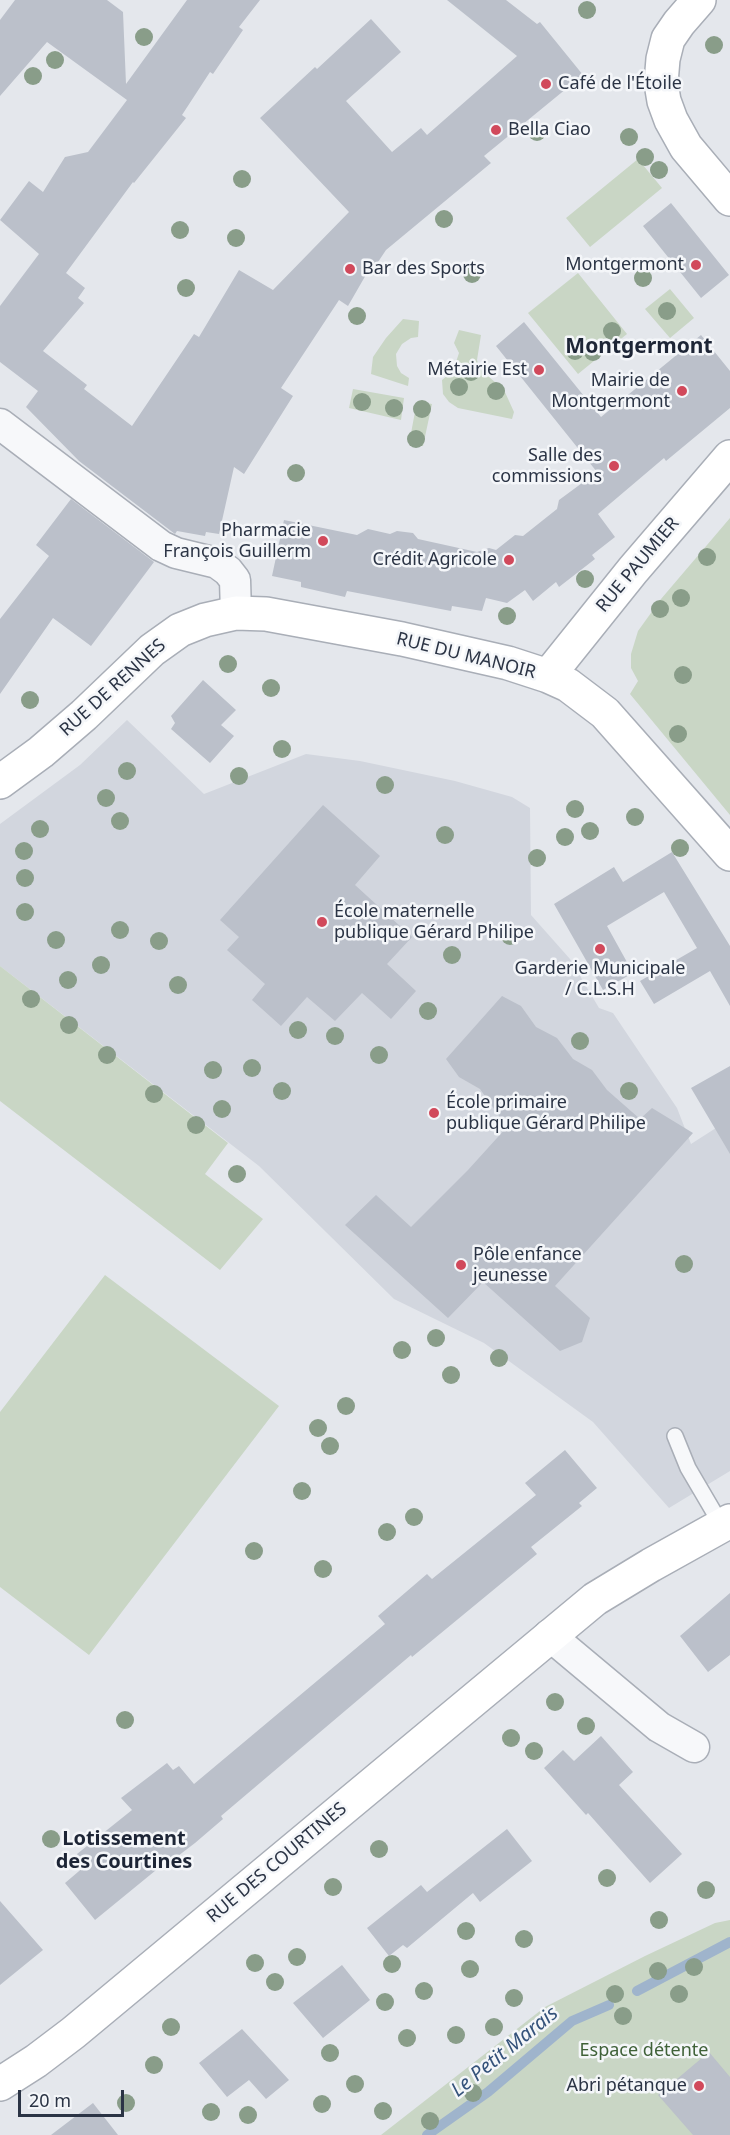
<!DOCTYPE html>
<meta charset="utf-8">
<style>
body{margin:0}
#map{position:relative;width:730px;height:2135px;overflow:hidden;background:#e4e7ec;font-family:"Noto Sans",sans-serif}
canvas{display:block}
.scale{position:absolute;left:18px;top:2090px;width:106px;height:27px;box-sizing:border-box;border:3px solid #2b3445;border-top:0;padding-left:8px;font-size:18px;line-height:21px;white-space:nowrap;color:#2b3445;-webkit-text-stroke:4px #f4f6f9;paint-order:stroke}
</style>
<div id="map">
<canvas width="730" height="2135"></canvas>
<div class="scale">20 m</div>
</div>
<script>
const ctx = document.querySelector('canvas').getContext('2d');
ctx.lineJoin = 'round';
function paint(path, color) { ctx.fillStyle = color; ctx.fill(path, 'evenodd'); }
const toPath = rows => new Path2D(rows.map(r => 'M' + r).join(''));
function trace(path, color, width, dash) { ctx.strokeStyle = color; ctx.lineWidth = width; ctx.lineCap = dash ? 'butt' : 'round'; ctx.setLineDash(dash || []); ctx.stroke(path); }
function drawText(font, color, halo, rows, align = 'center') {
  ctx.font = font + ' "Noto Sans",sans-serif'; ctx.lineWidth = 5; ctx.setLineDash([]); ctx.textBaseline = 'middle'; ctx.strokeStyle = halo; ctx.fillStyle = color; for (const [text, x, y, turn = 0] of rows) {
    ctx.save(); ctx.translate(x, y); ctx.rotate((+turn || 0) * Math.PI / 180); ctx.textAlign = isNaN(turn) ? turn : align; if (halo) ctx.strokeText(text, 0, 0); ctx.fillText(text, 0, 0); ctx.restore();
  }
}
paint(toPath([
 [127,720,204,794,306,754,360,761,455,781,512,797,530,808,531,915,570,959,599,1008,613,1013,677,1108,691,1144,730,1119,730,1471,669,1508,593,1422,484,1343,394,1299,259,1166,0,966,0,824,80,765]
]), '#d2d6de');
paint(toPath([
 [638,159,662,188,590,247,566,218],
 [578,273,627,334,578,374,528,313],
 [670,289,694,318,670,338,645,309],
 [403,319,419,321,418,337,411,338,402,344,396,354,397,366,401,373,409,378,408,386,371,374,373,357,386,338],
 [459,330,481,335,477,360,480,369,504,390,514,412,512,419,458,408,449,402,443,394,442,380,453,371,459,353,454,343],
 [353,389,404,398,401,420,349,408],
 [417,401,432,404,423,446,409,444],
 [730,518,730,815,630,694,638,681,631,668,631,654,638,631,661,599],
 [0,966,228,1143,205,1174,263,1219,220,1270,0,1101],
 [105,1275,279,1406,89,1655,0,1587,0,1412],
 [730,1920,730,2135,381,2135,545,2007,645,1956,715,1923]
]), '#c9d6c5');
trace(toPath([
 [637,1991,730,1942],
 [427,2135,488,2092,572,2021,609,2005]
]), '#9fb4cc', 10);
paint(toPath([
 [15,0,107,0,123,12,126,84,187,0,260,0,239,27,243,30,213,74,210,72,182,115,186,118,134,183,133,182,66,273,85,288,78,298,84,303,43,351,87,385,84,389,132,426,194,334,199,337,239,270,273,290,349,212,260,118,315,67,317,69,371,19,401,52,346,101,392,152,421,128,427,135,517,56,447,0,506,0,537,24,540,22,583,75,484,156,491,163,386,250,370,274,367,273,348,306,339,300,281,388,293,396,244,474,234,467,219,534,206,532,205,536,177,531,175,534,79,461,26,407,38,391,0,362,0,306,39,254,0,220,29,181,43,192,65,157,88,152,127,100,47,42,0,96,0,20],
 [671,203,729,275,701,298,643,226],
 [524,322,601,417,701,335,730,371,730,408,666,461,664,458,598,514,615,537,592,555,595,559,559,587,556,582,533,601,525,590,507,603,486,598,482,611,452,606,451,611,347,591,345,597,301,587,301,582,272,576,284,520,357,535,368,529,390,534,397,531,413,533,418,539,477,552,489,548,496,550,515,535,523,536,557,509,559,500,597,472,496,346],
 [71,499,154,562,91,646,53,618,0,694,0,619,49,556,36,545],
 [203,680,236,710,221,725,234,736,210,763,171,729,175,723,171,716],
 [323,805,380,856,355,885,412,937,387,964,416,991,391,1019,362,993,335,1021,307,997,281,1026,252,1000,265,984,227,950,239,937,220,920],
 [672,852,730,946,730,1006,710,971,654,1004,640,981,697,948,664,892,607,926,633,973,603,990,554,904,614,867,623,882],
 [502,996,521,1006,536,1027,557,1038,573,1059,592,1070,607,1090,640,1119,652,1108,693,1133,555,1286,590,1318,582,1342,560,1351,483,1282,448,1318,345,1225,376,1195,411,1227,468,1170,507,1127,480,1089,459,1077,446,1059],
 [730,1066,730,1154,691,1088],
 [565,1450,597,1488,579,1503,582,1506,531,1547,537,1554,412,1657,411,1655,221,1816,223,1819,195,1843,174,1859,172,1857,95,1920,65,1883,85,1866,77,1854,132,1810,121,1798,167,1763,173,1770,179,1766,194,1784,385,1624,378,1616,427,1574,432,1579,536,1495,525,1483],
 [730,1593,730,1655,708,1672,680,1636],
 [601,1736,633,1772,619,1785,682,1854,650,1883,588,1813,586,1815,544,1768,563,1750,574,1761],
 [507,1829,532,1861,480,1902,473,1893,407,1948,403,1945,389,1956,367,1928,421,1885,427,1892],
 [0,1901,43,1950,0,1985],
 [342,1965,370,2000,323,2038,293,2003],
 [242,2029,289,2080,266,2099,249,2080,227,2097,199,2063],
 [709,2052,730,2077,730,2135,693,2135,658,2095],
 [93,2103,118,2135,51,2135]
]), '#bbc0ca');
const lane = toPath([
 [675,1436,688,1468,722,1526]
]);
const street = toPath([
 [0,424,161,546,176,553,217,563,228,571,235,580,236,613],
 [549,1635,659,1727,694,1747]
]);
const secondary = toPath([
 [699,0,679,23,668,39,663,59,661,83,664,101,671,120,686,147,730,199],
 [548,676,633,570,730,457],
 [0,782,41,752,84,715,152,650,180,630,205,620,236,613,266,614,402,639,508,663,548,676,568,685,605,713,730,854],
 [0,2084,36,2061,73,2033,595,1599,651,1565,730,1521]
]);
trace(lane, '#a9aeb7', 18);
trace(street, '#a9aeb7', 33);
trace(secondary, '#a9aeb7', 36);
trace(lane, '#f7f8fa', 15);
trace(street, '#f7f8fa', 30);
trace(secondary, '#fff', 33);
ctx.fillStyle = '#899d89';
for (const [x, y] of [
 [587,10],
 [144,37],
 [714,45],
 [55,60],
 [33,76],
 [537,132],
 [629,137],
 [645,157],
 [659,170],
 [242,179],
 [444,219],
 [180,230],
 [236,238],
 [472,274],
 [643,278],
 [186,288],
 [667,311],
 [357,316],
 [612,331],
 [575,351],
 [593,352],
 [471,372],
 [459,387],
 [496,391],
 [362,402],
 [394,408],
 [422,409],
 [416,439],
 [296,473],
 [707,557],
 [585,579],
 [681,598],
 [660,609],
 [507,616],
 [228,664],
 [683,675],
 [271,688],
 [30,700],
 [678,734],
 [282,749],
 [127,771],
 [239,776],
 [385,785],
 [106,798],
 [575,809],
 [635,817],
 [120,821],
 [40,829],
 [590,831],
 [445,835],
 [565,837],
 [680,848],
 [24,851],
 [537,858],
 [25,878],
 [25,912],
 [120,930],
 [510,936],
 [56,940],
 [159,941],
 [452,955],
 [101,965],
 [68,980],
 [178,985],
 [31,999],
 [428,1011],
 [69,1025],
 [298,1030],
 [335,1036],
 [580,1041],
 [107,1055],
 [379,1055],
 [252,1068],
 [213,1070],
 [282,1091],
 [629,1091],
 [154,1094],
 [222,1109],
 [196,1125],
 [237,1174],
 [684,1264],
 [436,1338],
 [402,1350],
 [499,1358],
 [451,1375],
 [346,1406],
 [318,1428],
 [330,1446],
 [302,1491],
 [414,1517],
 [387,1532],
 [254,1551],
 [323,1569],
 [555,1702],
 [125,1720],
 [586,1726],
 [511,1738],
 [534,1751],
 [51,1839],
 [379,1849],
 [607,1878],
 [333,1887],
 [706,1890],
 [659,1920],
 [466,1931],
 [524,1939],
 [297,1957],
 [255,1963],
 [392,1964],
 [694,1967],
 [470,1969],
 [658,1971],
 [275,1982],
 [424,1991],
 [615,1994],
 [679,1994],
 [514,1998],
 [385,2002],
 [623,2016],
 [171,2027],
 [494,2027],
 [456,2035],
 [407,2038],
 [330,2053],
 [154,2065],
 [355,2084],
 [473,2093],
 [126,2103],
 [322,2104],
 [383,2111],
 [211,2112],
 [248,2115],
 [430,2121]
]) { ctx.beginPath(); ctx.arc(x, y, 9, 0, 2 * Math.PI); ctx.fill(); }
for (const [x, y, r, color] of [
 [546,84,6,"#d1495b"],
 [496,130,6,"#d1495b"],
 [696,265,6,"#d1495b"],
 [350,269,6,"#d1495b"],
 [539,370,6,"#d1495b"],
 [682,391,6,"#d1495b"],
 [614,466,6,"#d1495b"],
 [323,541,6,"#d1495b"],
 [509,560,6,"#d1495b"],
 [322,922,6,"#d1495b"],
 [600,949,6,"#d1495b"],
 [434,1113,6,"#d1495b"],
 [461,1265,6,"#d1495b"],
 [699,2086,6,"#d1495b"]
]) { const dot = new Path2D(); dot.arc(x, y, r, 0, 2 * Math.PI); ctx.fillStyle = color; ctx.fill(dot); trace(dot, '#f4f6f9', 2); }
drawText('18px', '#2b3445', '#f4f6f9', [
 ["Café de l'Étoile",558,84,"left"],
 ["Bella Ciao",508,130,"left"],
 ["Montgermont",684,265],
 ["Bar des Sports",362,269,"left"],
 ["Métairie Est",527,370],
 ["Mairie de",670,381],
 ["Montgermont",670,402],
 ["Salle des",602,456],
 ["commissions",602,477],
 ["Pharmacie",311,531],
 ["François Guillerm",311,552],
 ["Crédit Agricole",497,560],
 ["École maternelle",334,912,"left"],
 ["publique Gérard Philipe",334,933,"left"],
 ["Garderie Municipale",600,969,"center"],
 ["/ C.L.S.H",600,990,"center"],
 ["École primaire",446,1103,"left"],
 ["publique Gérard Philipe",446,1124,"left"],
 ["Pôle enfance",473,1255,"left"],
 ["jeunesse",473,1276,"left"],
 ["Abri pétanque",687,2086]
], 'right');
drawText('18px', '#2b3445', '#f4f6f9', [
 ["RUE PAUMIER",638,565,-50],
 ["RUE DU MANOIR",466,656,14],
 ["RUE DE RENNES",113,688,-42],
 ["RUE DES COURTINES",277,1863,-40]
]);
drawText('18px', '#3f6138', '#f4f6f9', [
 ["Espace détente",644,2051]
]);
drawText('bold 20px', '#1d2536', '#f4f6f9', [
 ["Lotissement",124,1839],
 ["des Courtines",124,1862]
]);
drawText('italic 20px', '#34527a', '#f4f6f9', [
 ["Le Petit Marais",505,2052,-39]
]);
drawText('bold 21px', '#1d2536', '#f4f6f9', [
 ["Montgermont",639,347]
]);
</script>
